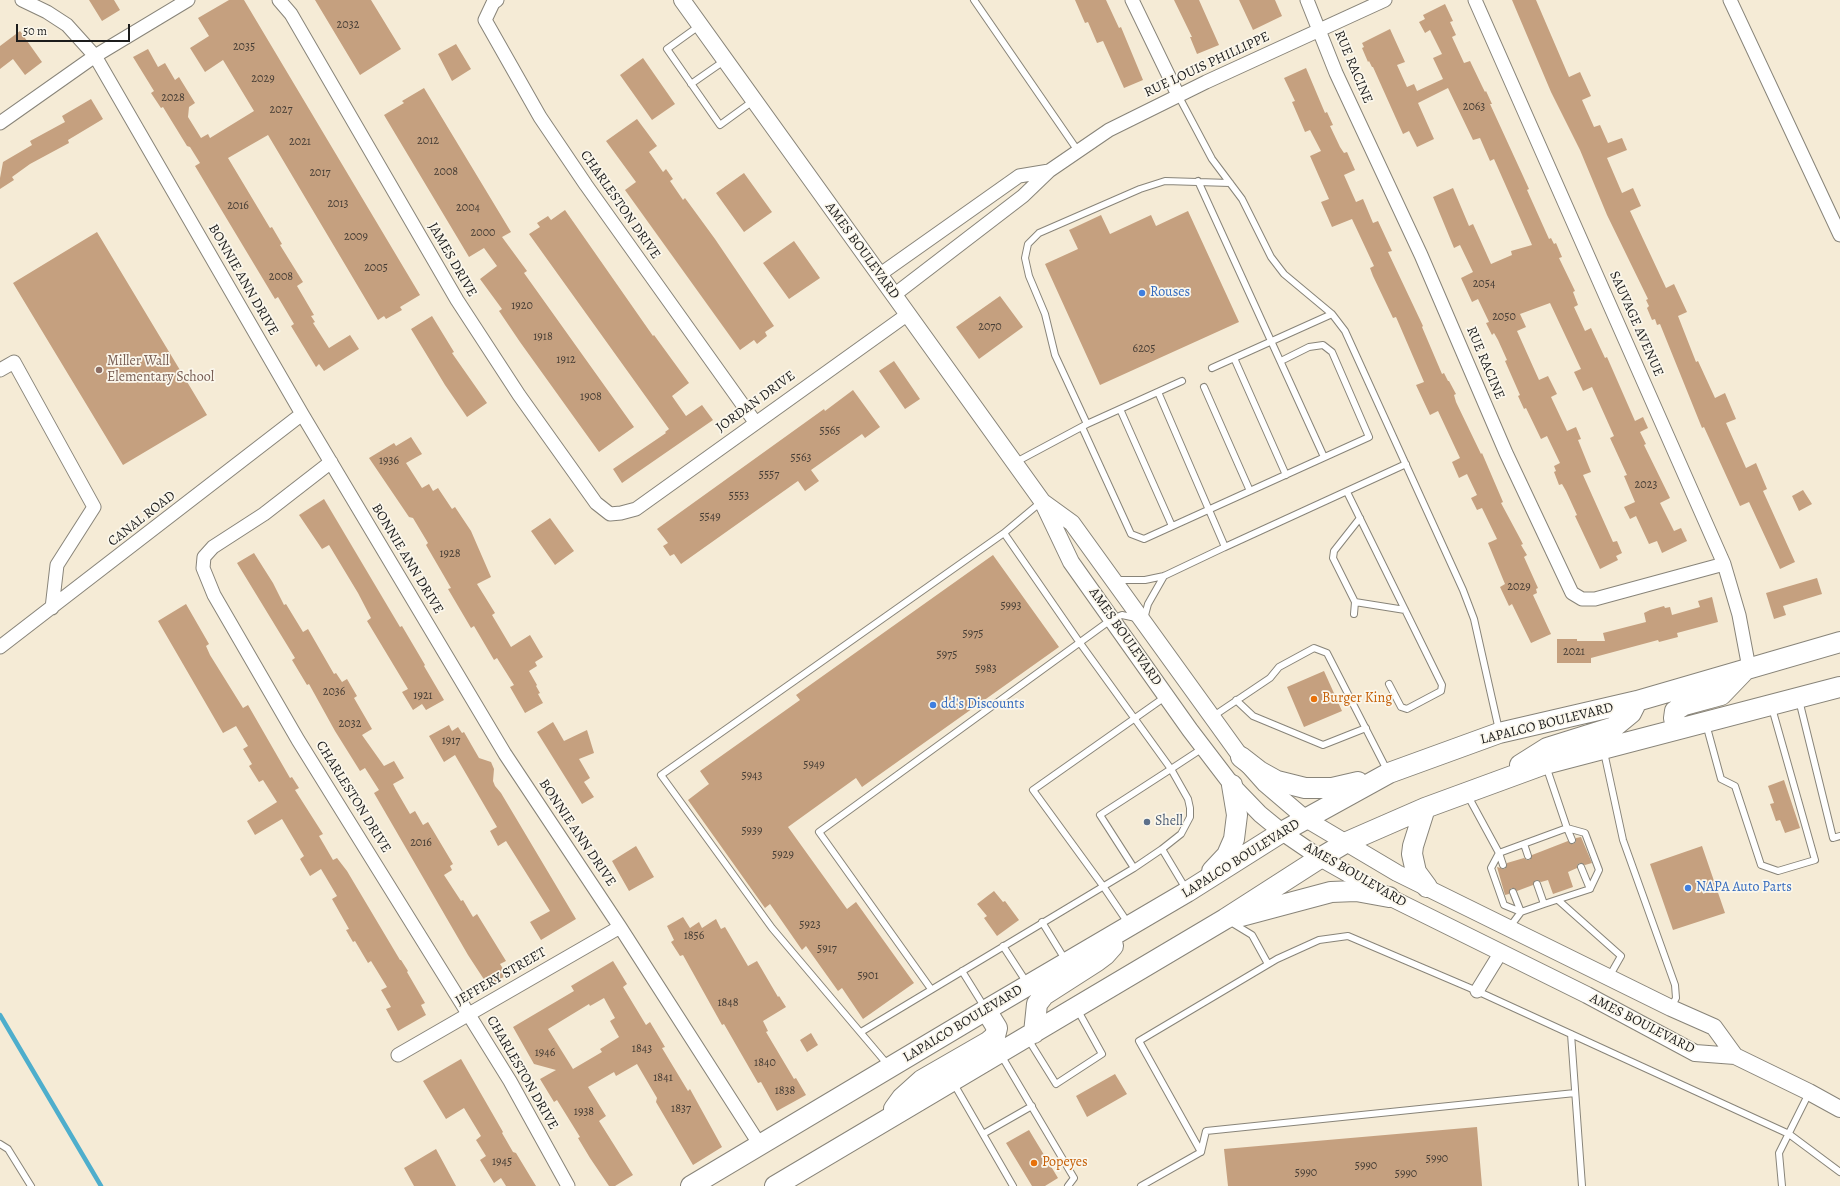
<!DOCTYPE html>
<style>
body{margin:0}
#map{position:relative;width:1840px;height:1186px;overflow:hidden;background:#f5ebd6;font-family:Alegreya,serif}
canvas{display:block}
.scale{position:absolute;left:16px;top:24px;width:114px;height:18px;box-sizing:border-box;border:2px solid #1c1c1c;border-top:0;padding-left:5px;font-size:12px;line-height:14px;white-space:nowrap;color:#1c1c1c;-webkit-text-stroke:3px #fbf7ec;paint-order:stroke}
</style>
<div id="map">
<canvas width="1840" height="1186"></canvas>
<div class="scale">50 m</div>
</div>
<script>
const ctx = document.querySelector('canvas').getContext('2d');
ctx.lineJoin = 'round';
const toPath = rows => new Path2D(rows.map(r => 'M' + r).join(''));
function trace(path, color, width, dash) { ctx.strokeStyle = color; ctx.lineWidth = width; ctx.lineCap = dash ? 'butt' : 'round'; ctx.setLineDash(dash || []); ctx.stroke(path); }
function paint(path, color) { ctx.fillStyle = color; ctx.fill(path, 'evenodd'); }
function drawText(font, color, halo, rows, align = 'center') {
  ctx.font = font + ' Alegreya,serif'; ctx.lineWidth = 3.5; ctx.setLineDash([]); ctx.textBaseline = 'middle'; ctx.strokeStyle = halo; ctx.fillStyle = color; for (const [text, x, y, turn = 0] of rows) {
    ctx.save(); ctx.translate(x, y); ctx.rotate((+turn || 0) * Math.PI / 180); ctx.textAlign = isNaN(turn) ? turn : align; if (halo) ctx.strokeText(text, 0, 0); ctx.fillText(text, 0, 0); ctx.restore();
  }
}
trace(toPath([
 [0,1015,101,1186]
]), '#4eaecc', 4.5);
paint(toPath([
 [89,0,114,0,120,10,102,21],
 [229,0,244,0,420,295,400,307,402,310,386,319,384,316,378,320,268,135,228,158,270,228,272,227,282,244,280,245,303,282,297,286,314,315,311,316,315,322,313,323,329,348,350,335,359,349,324,371,319,364,316,367,291,326,294,324,278,297,275,299,195,166,200,163,190,147,187,146,163,107,161,108,151,93,154,91,133,57,148,49,158,67,165,63,175,80,179,77,195,103,189,107,188,117,201,138,208,134,210,138,254,111,223,60,205,72,190,48,209,36,198,18],
 [315,0,371,0,401,49,360,75],
 [1075,0,1106,0,1119,28,1121,27,1143,80,1124,88,1103,41,1097,43,1088,22,1085,23],
 [1174,0,1199,0,1219,45,1197,54,1190,37,1192,37],
 [1239,0,1275,0,1282,16,1253,30],
 [1512,0,1536,0,1569,77,1580,72,1591,96,1582,100,1594,127,1600,125,1608,143,1622,138,1627,150,1607,158,1622,193,1633,188,1641,206,1630,211,1666,288,1674,284,1687,312,1678,316,1696,362,1698,361,1715,398,1725,393,1736,419,1726,423,1746,468,1756,463,1767,489,1763,491,1795,562,1780,569,1749,502,1740,506,1704,427,1702,428,1660,324,1657,325,1655,319,1652,320,1647,308,1649,306,1646,300,1648,299,1607,215,1580,150,1551,92],
 [1445,4,1453,21,1450,22,1456,35,1452,37,1464,63,1470,61,1482,86,1485,92,1486,91,1492,104,1490,104,1529,189,1527,190,1549,239,1551,238,1554,244,1556,243,1562,257,1559,258,1575,291,1573,292,1578,305,1574,307,1585,331,1591,328,1605,358,1607,357,1635,421,1643,417,1648,428,1640,432,1646,444,1644,445,1670,498,1660,503,1674,531,1681,528,1687,541,1662,553,1657,541,1649,544,1636,516,1630,519,1624,507,1635,502,1624,476,1627,475,1610,438,1614,436,1592,387,1583,391,1574,372,1581,369,1550,303,1520,314,1526,327,1517,331,1539,380,1548,376,1557,394,1551,397,1567,431,1576,427,1581,439,1578,440,1591,472,1583,475,1613,542,1617,541,1622,553,1616,556,1618,560,1600,569,1575,516,1577,515,1566,491,1562,484,1559,485,1554,472,1556,471,1554,466,1560,463,1547,436,1541,439,1526,408,1524,409,1518,396,1520,395,1505,361,1507,360,1498,340,1494,333,1492,335,1486,323,1489,322,1478,299,1472,302,1461,278,1473,272,1460,245,1454,248,1433,197,1453,188,1469,226,1473,224,1491,264,1512,255,1511,251,1532,245,1494,159,1490,161,1480,138,1473,140,1448,88,1418,103,1434,139,1417,147,1409,131,1403,134,1373,67,1372,67,1369,61,1368,62,1362,48,1364,47,1362,43,1390,29,1405,62,1397,65,1407,87,1414,84,1417,91,1443,79,1433,58,1442,54,1430,30,1425,33,1419,22,1425,19,1423,15],
 [20,31,42,62,25,75,13,59,0,69,0,46],
 [456,44,471,69,452,81,438,54],
 [643,58,675,104,652,120,620,75],
 [1306,68,1325,113,1327,112,1333,125,1330,126,1340,147,1344,153,1347,152,1355,170,1344,175,1356,202,1363,199,1373,223,1378,221,1392,251,1388,252,1423,326,1422,327,1442,374,1444,373,1448,381,1449,381,1456,394,1454,395,1456,402,1481,454,1482,453,1503,502,1501,503,1523,544,1521,545,1527,555,1524,557,1538,588,1536,589,1537,593,1533,595,1551,634,1531,643,1512,604,1509,606,1500,587,1505,584,1488,543,1497,539,1482,508,1477,510,1471,498,1477,495,1467,474,1459,478,1452,462,1460,458,1438,411,1430,415,1416,385,1424,382,1396,317,1393,318,1373,276,1370,268,1374,266,1352,219,1332,227,1321,202,1329,199,1310,156,1321,151,1310,130,1305,132,1292,102,1295,101,1284,78],
 [424,88,511,232,502,237,527,271,524,273,634,427,599,452,520,342,499,311,502,309,480,279,497,266,484,248,469,257,384,115,404,103,402,101],
 [91,99,103,119,68,140,69,143,30,164,12,177,14,180,0,189,0,178,3,162,32,145,30,141,65,122,62,116],
 [637,119,657,146,649,152,663,172,666,169,673,179,670,181,683,200,685,198,715,239,774,326,765,332,767,336,757,344,754,340,740,350,625,190,636,182,606,141],
 [744,173,772,212,744,232,716,193],
 [565,210,653,336,654,335,689,383,672,396,686,416,702,405,713,420,622,483,613,469,666,433,665,432,669,429,529,234,540,227,537,223,548,216,551,220],
 [1188,211,1239,322,1100,385,1045,264,1078,249,1069,230,1101,215,1110,234,1151,215,1156,226],
 [97,232,207,415,123,465,13,283],
 [794,241,820,278,789,299,763,263],
 [1000,296,1023,327,979,359,956,327],
 [432,316,454,352,452,353,487,403,467,417,445,385,411,329],
 [894,361,920,399,905,409,879,371],
 [853,390,880,427,865,438,862,434,811,470,819,481,805,491,798,481,681,564,674,554,670,556,663,546,668,543,657,529,824,409,825,411],
 [411,437,422,454,406,463,422,488,429,484,433,491,438,488,452,509,455,507,471,531,491,577,477,584,495,613,492,615,511,647,530,635,543,657,535,662,537,666,529,671,537,685,536,686,540,693,538,694,543,703,525,713,510,687,514,685,497,658,494,660,474,626,471,628,448,589,451,588,426,545,428,543,413,518,409,517,369,458,394,443,396,446],
 [1803,490,1812,504,1799,511,1792,496],
 [324,499,400,627,402,626,425,665,424,666,444,700,426,710,422,704,413,710,402,692,408,689,367,621,371,618,358,593,329,545,322,549,299,515],
 [550,518,574,551,555,565,531,531],
 [254,553,273,583,284,605,286,604,303,632,308,629,334,674,336,673,342,682,347,679,357,696,354,698,372,729,362,735,384,766,394,761,404,778,393,784,396,790,410,814,415,811,423,825,428,822,453,864,450,866,452,870,444,875,461,901,463,900,473,917,477,914,506,961,500,964,507,975,495,982,492,977,485,981,468,955,374,793,379,790,365,768,360,771,335,731,309,684,307,685,292,660,295,658,237,563],
 [993,555,1059,647,862,787,856,778,788,827,847,909,856,902,914,983,863,1019,842,988,838,991,806,946,802,950,770,904,765,908,688,800,709,784,700,771,800,700,796,695],
 [1817,578,1822,594,1783,606,1786,615,1774,619,1766,593],
 [1712,597,1718,622,1677,633,1678,637,1659,642,1658,640,1591,658,1591,663,1557,663,1557,639,1577,639,1577,641,1605,641,1603,633,1646,622,1644,613,1650,610,1664,606,1665,608,1670,607,1672,615,1700,607,1698,601],
 [186,604,209,644,206,646,210,655,243,708,248,705,290,778,292,777,299,788,295,790,323,834,319,836,333,860,337,858,347,871,400,960,401,960,408,971,407,972,425,1003,421,1005,426,1015,398,1031,386,1009,391,1007,381,990,387,987,371,961,368,963,355,941,353,942,346,930,349,929,332,899,337,896,321,869,310,876,300,859,304,856,282,819,255,835,247,821,277,802,263,780,259,782,249,766,252,764,243,749,248,746,236,726,223,733,158,621],
 [1324,671,1342,711,1304,727,1287,687],
 [553,722,564,741,587,730,594,753,579,759,590,778,584,782,594,797,582,804,537,732],
 [449,725,452,731,458,727,462,733,464,732,479,758,491,762,494,769,493,781,495,786,501,793,576,919,541,940,530,922,550,911,506,841,498,846,490,831,497,827,455,755,444,762,429,736],
 [1784,780,1800,828,1785,833,1780,820,1776,821,1770,804,1774,803,1768,786],
 [1581,837,1592,863,1585,865,1580,863,1577,865,1577,868,1568,872,1573,887,1553,894,1548,880,1541,882,1536,880,1533,885,1517,891,1514,888,1511,888,1509,894,1505,895,1497,867,1505,869,1507,863,1524,858,1527,860,1530,860,1532,855,1568,841,1573,844,1576,842,1576,838],
 [636,846,654,877,629,891,612,861],
 [1702,846,1725,913,1673,930,1650,864],
 [994,891,1003,902,1005,901,1019,920,997,936,984,918,987,916,977,904],
 [683,917,690,928,699,922,702,928,716,919,721,929,725,927,748,966,757,961,778,997,779,996,786,1007,763,1021,768,1031,766,1032,794,1079,796,1078,806,1095,777,1111,761,1082,758,1083,724,1024,722,1025,683,955,680,956,671,942,674,940,667,926],
 [613,961,627,984,623,987,646,1025,650,1022,665,1047,662,1048,688,1091,690,1089,722,1147,693,1165,656,1102,657,1098,637,1064,616,1076,614,1072,588,1087,606,1116,599,1121,633,1175,615,1186,609,1186,590,1158,578,1138,580,1137,557,1100,554,1102,540,1079,556,1070,534,1064,513,1027,574,991,571,986],
 [604,998,615,1018,610,1021,619,1037,600,1049,602,1052,573,1069,548,1029,589,1004,590,1006],
 [811,1033,818,1045,807,1052,800,1040],
 [461,1059,503,1132,502,1133,513,1152,516,1153,536,1186,506,1186,501,1178,494,1183,480,1160,486,1156,476,1140,481,1136,464,1108,446,1119,423,1081],
 [1115,1074,1127,1094,1087,1117,1076,1096],
 [1477,1127,1482,1186,1228,1186,1224,1149],
 [1029,1130,1058,1178,1045,1186,1032,1186,1006,1143],
 [436,1149,456,1186,414,1186,404,1168]
]), '#c5a07f');
const service = toPath([
 [974,0,1078,151],
 [699,26,667,49,720,125,753,101],
 [691,84,724,61],
 [1178,95,1212,159,1242,199,1271,257,1284,274,1332,314,1345,331,1463,590,1474,619,1499,730],
 [1198,181,1324,457],
 [1234,358,1286,475],
 [1212,368,1332,314],
 [1204,387,1250,491],
 [1120,409,1172,526],
 [1087,424,1182,381],
 [1082,427,1131,534,1144,539,1369,437,1332,352,1323,345,1309,347,1281,361],
 [1016,462,1087,424,1055,355,1045,314,1029,276,1025,258,1028,244,1039,233,1140,189,1165,181,1230,183],
 [1347,492,1442,685,1441,691,1407,709,1401,707,1389,684],
 [1041,502,1004,533,1080,643,1171,769,1203,748],
 [1360,518,1334,551,1333,558,1355,602,1405,610],
 [1225,547,1406,464],
 [1116,580,1145,580,1164,576,1225,547,1158,392],
 [1354,614,1355,602],
 [1144,619,1148,604,1164,576],
 [1236,700,1253,716,1323,745,1366,728],
 [1799,700,1833,838,1840,836],
 [1212,717,1270,678,1279,667,1314,648,1327,653,1388,772],
 [1706,724,1721,779,1735,786,1761,865,1778,871,1815,860,1772,708],
 [1604,752,1623,840,1675,985,1676,998,1671,1008],
 [1468,796,1499,853,1567,828,1546,766],
 [1567,828,1572,840],
 [1524,844,1528,856],
 [1162,849,1134,868,1100,815,1171,769,1188,799,1190,808,1190,817,1181,834,1162,849,1186,889],
 [1499,853,1491,868,1504,905,1521,912,1509,928],
 [1499,853,1503,865],
 [1581,867,1590,889],
 [1537,884,1544,904,1590,889,1599,870,1585,833,1567,828],
 [1513,892,1521,912,1544,904],
 [1558,900,1621,956,1609,977],
 [1229,921,1252,935,1268,964],
 [1042,922,1066,961],
 [1128,923,1103,886,1033,790,1165,697],
 [1003,946,1027,983],
 [962,971,985,1008],
 [931,989,819,832,1112,619,1122,615,1136,618],
 [861,1032,1134,868],
 [1571,1034,1582,1186],
 [1028,1039,1056,1084,1102,1054,1077,1009],
 [1001,1055,1074,1178,1068,1186],
 [888,1065,772,928,661,775,1004,533],
 [954,1084,1013,1186],
 [983,1134,1032,1106],
 [0,1144,8,1149,31,1186],
 [1201,1152,1206,1131,1575,1093],
 [1141,1186,1201,1152,1139,1041,1277,959,1319,940,1348,936,1477,991,1789,1134,1840,1172],
 [1782,1186,1779,1153,1809,1093]
]);
const minor = toPath([
 [22,0,47,12,67,25,95,56,302,414,505,754,620,927,760,1145],
 [279,0,291,14,457,300,519,395,596,503,610,514,621,513,636,509,908,314],
 [497,0,493,3,485,20,540,117,586,185,755,422],
 [1132,0,1178,95],
 [1307,0,1336,73,1421,255,1506,453,1572,593,1582,599,1595,599,1724,564],
 [1475,0,1724,564,1739,615,1749,668],
 [1730,0,1840,235],
 [0,123,95,56,188,0],
 [879,275,1019,176,1049,171],
 [894,295,1023,196,1049,171,1109,130,1206,82,1385,0],
 [0,370,14,362,94,507,57,565,52,608],
 [331,462,264,514,213,547,204,557,203,568,214,595,298,740,510,1081,568,1186],
 [0,647,302,414],
 [1477,991,1501,952],
 [398,1055,620,927]
]);
const tertiary = toPath([
 [682,0,1042,501,1071,562,1190,730,1232,785,1260,814,1282,832,1320,858,1389,897,1587,995,1695,1053,1735,1056,1809,1092,1840,1109],
 [1043,502,1072,523,1241,757,1265,784,1306,819,1397,873,1671,1008,1714,1027,1735,1056]
]);
const primary = toPath([
 [1676,728,1674,718,1675,711,1684,705,1721,695,1746,669],
 [1241,757,1259,771,1277,781,1305,788,1332,788,1358,782],
 [1520,765,1547,748,1614,727,1631,713,1637,701],
 [1425,808,1413,846,1412,854,1416,872,1427,887],
 [1212,871,1227,855,1234,839,1237,815,1232,785],
 [1241,916,1331,892,1356,891,1389,897],
 [1034,1033,1037,1004,1044,995,1097,961,1105,955,1113,946],
 [894,1109,902,1098,922,1080,988,1042,995,1036,997,1028,986,1010],
 [691,1186,986,1010,1187,892,1282,832,1389,773,1499,733,1637,701,1840,642],
 [775,1186,1225,919,1320,858,1347,842,1425,808,1545,764,1840,687]
]);
trace(service, '#888479', 8);
trace(minor, '#888479', 15);
trace(tertiary, '#888479', 18);
trace(primary, '#888479', 22);
trace(service, '#fff', 6);
trace(minor, '#fff', 13);
trace(tertiary, '#fff', 16);
trace(primary, '#fff', 20);
for (const [x, y, r, color] of [
 [1142,293,4,"#3f7fe0"],
 [99,370,4,"#8d6e63"],
 [1314,699,4,"#e8710a"],
 [933,705,4,"#3f7fe0"],
 [1147,822,4,"#5c6f8a"],
 [1688,888,4,"#3f7fe0"],
 [1034,1163,4,"#e8710a"]
]) { const dot = new Path2D(); dot.arc(x, y, r, 0, 2 * Math.PI); ctx.fillStyle = color; ctx.fill(dot); trace(dot, '#fbf7ec', 1.5); }
drawText('12px', '#463d35', null, [
 ["2032",348,25],
 ["2035",244,47],
 ["2029",263,79],
 ["2028",173,98],
 ["2063",1474,107],
 ["2027",281,110],
 ["2012",428,141],
 ["2021",300,142],
 ["2008",446,172],
 ["2017",320,173],
 ["2013",338,204],
 ["2016",238,206],
 ["2004",468,208],
 ["2000",483,233],
 ["2009",356,237],
 ["2005",376,268],
 ["2008",281,277],
 ["2054",1484,284],
 ["1920",522,306],
 ["2050",1504,317],
 ["2070",990,327],
 ["1918",543,337],
 ["6205",1144,349],
 ["1912",566,360],
 ["1908",591,397],
 ["5565",830,431],
 ["5563",801,458],
 ["1936",389,461],
 ["5557",769,475],
 ["2023",1646,485],
 ["5553",739,496],
 ["5549",710,517],
 ["1928",450,554],
 ["2029",1519,587],
 ["5993",1011,606],
 ["5975",973,634],
 ["2021",1574,652],
 ["5975",947,655],
 ["5983",986,669],
 ["2036",334,692],
 ["1921",423,696],
 ["2032",350,724],
 ["1917",451,741],
 ["5949",814,765],
 ["5943",752,776],
 ["5939",752,831],
 ["2016",421,843],
 ["5929",783,855],
 ["5923",810,925],
 ["1856",694,936],
 ["5917",827,949],
 ["5901",868,976],
 ["1848",728,1003],
 ["1843",642,1049],
 ["1946",545,1053],
 ["1840",765,1063],
 ["1841",663,1078],
 ["1838",785,1091],
 ["1837",681,1109],
 ["1938",584,1112],
 ["5990",1437,1159],
 ["1945",502,1162],
 ["5990",1366,1166],
 ["5990",1306,1173],
 ["5990",1406,1174]
]);
drawText('14px', '#1c1c1c', '#fbf7ec', [
 ["RUE LOUIS PHILLIPPE",1207,65,-25],
 ["RUE RACINE",1353,67,67],
 ["CHARLESTON DRIVE",620,205,55],
 ["AMES BOULEVARD",862,251,54],
 ["JAMES DRIVE",452,260,60],
 ["BONNIE ANN DRIVE",243,280,60],
 ["SAUVAGE AVENUE",1636,324,66],
 ["RUE RACINE",1485,363,67],
 ["JORDAN DRIVE",756,402,-36],
 ["CANAL ROAD",142,519,-38],
 ["BONNIE ANN DRIVE",407,559,59],
 ["AMES BOULEVARD",1125,637,55],
 ["LAPALCO BOULEVARD",1547,724,-14],
 ["CHARLESTON DRIVE",353,797,58],
 ["BONNIE ANN DRIVE",577,833,56],
 ["LAPALCO BOULEVARD",1241,859,-32],
 ["AMES BOULEVARD",1355,875,30],
 ["JEFFERY STREET",501,977,-30],
 ["LAPALCO BOULEVARD",963,1024,-31],
 ["AMES BOULEVARD",1642,1024,27],
 ["CHARLESTON DRIVE",522,1073,60]
]);
drawText('14px', '#366cbe', '#fbf7ec', [
 ["Rouses",1150,293],
 ["dd's Discounts",941,705],
 ["NAPA Auto Parts",1696,888]
], 'left');
drawText('14px', '#785e54', '#fbf7ec', [
 ["Miller Wall",107,362],
 ["Elementary School",107,378]
], 'left');
drawText('14px', '#c56008', '#fbf7ec', [
 ["Burger King",1322,699],
 ["Popeyes",1042,1163]
], 'left');
drawText('14px', '#4e5e75', '#fbf7ec', [
 ["Shell",1155,822]
], 'left');
</script>
